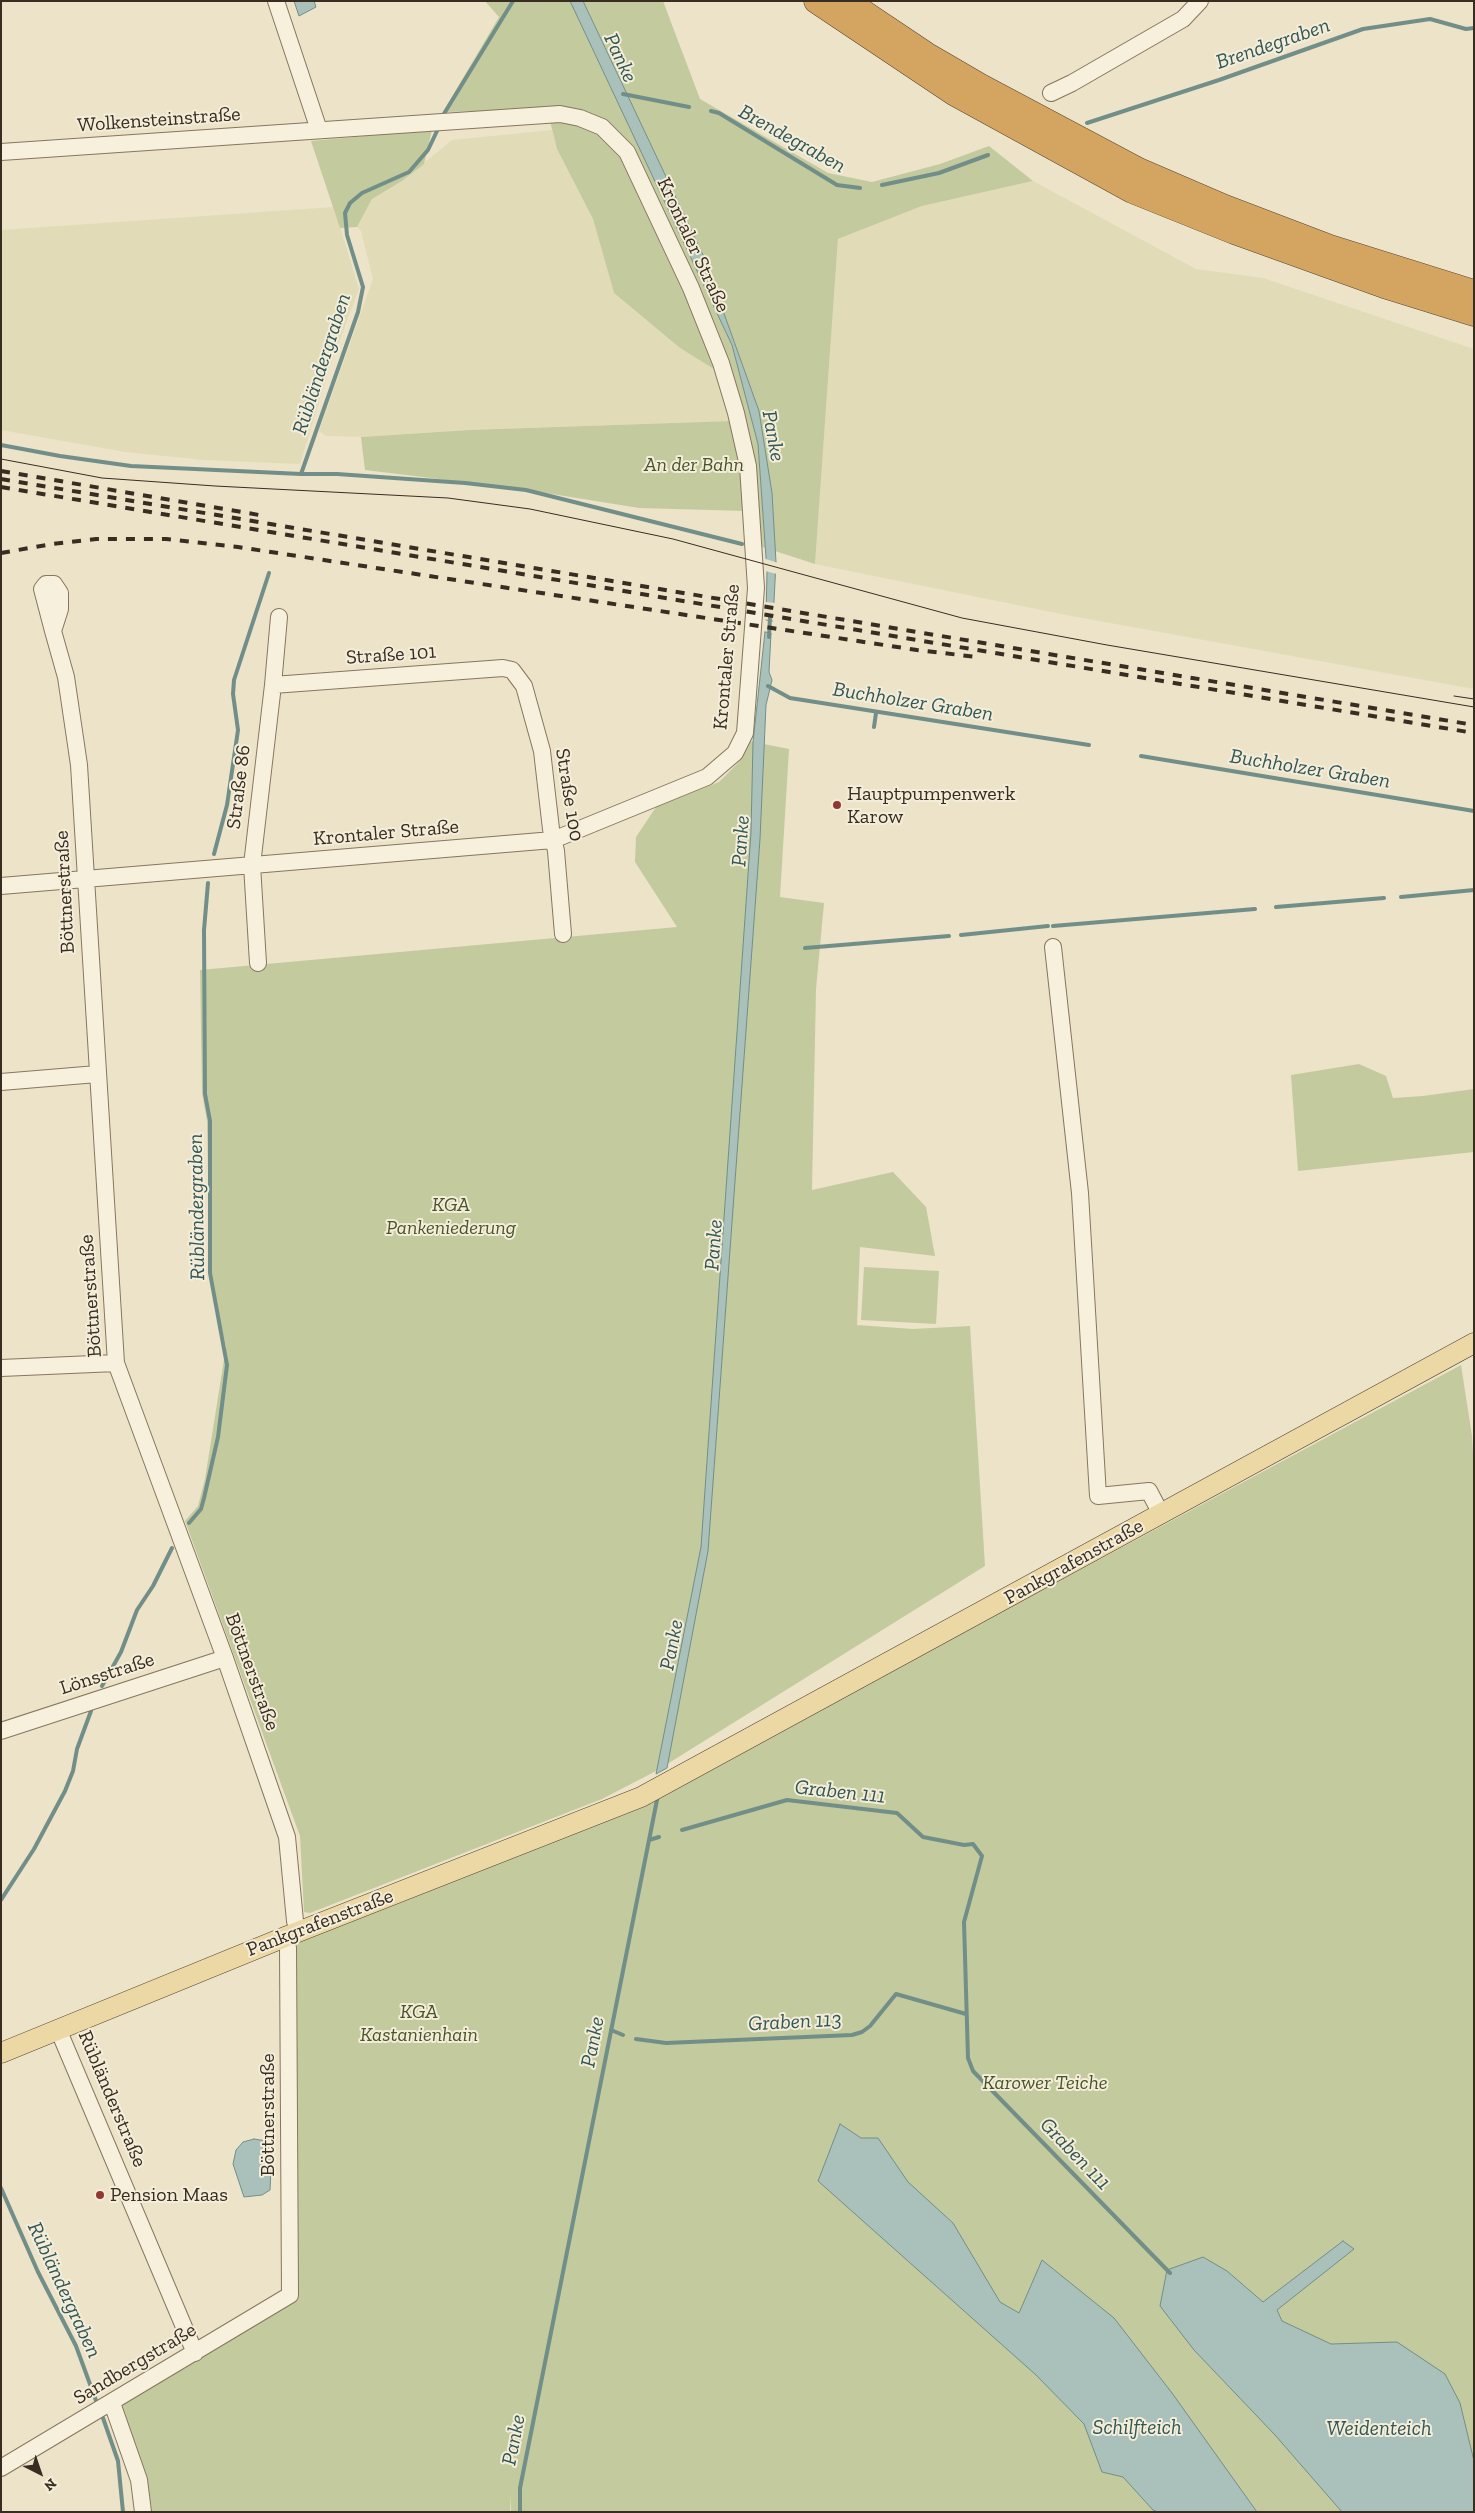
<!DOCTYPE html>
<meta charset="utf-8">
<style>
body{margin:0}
#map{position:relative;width:1475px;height:2513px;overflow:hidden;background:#ece3c9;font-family:"Zilla Slab",serif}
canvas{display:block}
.frame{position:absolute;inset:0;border:2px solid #392d21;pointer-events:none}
.north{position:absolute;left:15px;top:2448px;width:50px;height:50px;-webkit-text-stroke:4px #f4edd9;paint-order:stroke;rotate:139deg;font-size:14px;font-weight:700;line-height:20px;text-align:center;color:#392d21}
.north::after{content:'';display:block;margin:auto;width:18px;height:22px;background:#392d21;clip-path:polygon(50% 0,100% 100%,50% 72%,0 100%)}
</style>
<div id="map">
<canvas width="1475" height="2513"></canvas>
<div class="frame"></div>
<div class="north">N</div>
</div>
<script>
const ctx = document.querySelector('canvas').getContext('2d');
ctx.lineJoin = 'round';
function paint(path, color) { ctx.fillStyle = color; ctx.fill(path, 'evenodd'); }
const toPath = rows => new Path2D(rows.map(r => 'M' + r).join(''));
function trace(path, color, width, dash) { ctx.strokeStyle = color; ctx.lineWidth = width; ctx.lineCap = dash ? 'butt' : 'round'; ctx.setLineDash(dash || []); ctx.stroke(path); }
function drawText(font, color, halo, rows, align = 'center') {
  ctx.font = font + ' "Zilla Slab",serif'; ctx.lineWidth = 4; ctx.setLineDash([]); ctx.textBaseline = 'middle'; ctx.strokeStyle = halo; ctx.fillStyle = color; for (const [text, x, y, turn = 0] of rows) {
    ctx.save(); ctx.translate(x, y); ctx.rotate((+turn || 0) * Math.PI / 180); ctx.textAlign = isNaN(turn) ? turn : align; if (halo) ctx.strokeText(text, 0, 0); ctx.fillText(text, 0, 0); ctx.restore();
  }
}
paint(toPath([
 [552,130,557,149,593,219,614,293,680,348,717,371,731,421,469,430,361,437,326,436,319,431,373,279,361,231,357,227,372,199,402,181,452,140],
 [1033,181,1196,269,1263,278,1474,349,1474,689,1066,615,815,564,838,239,922,206],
 [334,207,359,289,330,366,300,464,204,460,125,452,1,430,1,230]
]), '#e1dcb7');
paint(toPath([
 [485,1,570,1,732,345,758,444,765,548,762,547,755,466,627,143,562,109,443,112,499,17],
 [583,1,663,1,700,99,828,173,872,182,940,164,989,146,1033,181,922,206,838,239,815,564,775,551,772,493,759,411,703,255],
 [550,121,575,123,597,131,622,155,703,329,717,371,680,348,614,293,593,219,557,149],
 [432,130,424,164,402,181,372,199,357,227,340,228,311,141],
 [731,421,746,511,639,508,521,489,365,470,361,437,469,430],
 [749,741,789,749,780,897,824,903,816,989,812,1190,893,1172,926,1207,935,1256,860,1247,857,1325,913,1329,970,1326,985,1566,656,1771,602,1799,310,1913,304,1912,300,1836,185,1521,198,1506,205,1479,226,1347,210,1278,207,1121,202,1093,200,970,677,927,635,862,636,837,656,807,719,782,739,762],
 [1359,1064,1386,1076,1393,1098,1423,1096,1474,1089,1474,1152,1298,1171,1291,1075],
 [864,1267,939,1271,936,1324,861,1320],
 [1461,1365,1472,1436,1474,1469,1474,2512,511,2512,510,2493,510,2512,147,2512,119,2404,295,2299,295,1939,577,1827,1041,1591]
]), '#c3ca9e');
const water = toPath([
 [294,1,314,1,316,7,299,16,294,1],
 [570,1,583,1,703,255,759,411,772,493,776,562,773,621,766,620,767,572,758,444,732,345,570,1],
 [765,632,771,633,769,672,772,680,766,705,760,839,708,1551,667,1768,656,1774,701,1547,751,832,753,742,765,632],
 [840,2124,861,2138,878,2138,908,2182,953,2223,1000,2302,1019,2313,1042,2260,1114,2318,1172,2393,1257,2512,1158,2512,1153,2510,1123,2477,1102,2472,1084,2424,1036,2375,818,2181,840,2124],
 [254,2139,267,2141,272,2146,270,2190,262,2195,244,2197,233,2164,236,2150,243,2142,254,2139],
 [1343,2241,1354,2249,1277,2310,1282,2321,1331,2344,1397,2342,1445,2374,1460,2403,1474,2461,1474,2512,1342,2512,1275,2435,1194,2350,1160,2306,1167,2270,1203,2257,1227,2271,1263,2302,1343,2241]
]);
paint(water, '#aac1bb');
trace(water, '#718f88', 1);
paint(toPath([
 [763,558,778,563,777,574,765,571],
 [765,602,777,603,775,621,763,619]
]), '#ece3c9');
trace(toPath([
 [623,94,689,107],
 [711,111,719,113,837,185,860,188],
 [442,117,513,1],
 [1087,123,1219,80,1363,29,1430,19,1466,29,1474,28],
 [882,185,939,173,988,155],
 [1,445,60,456,131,466,301,474,337,474,465,483,526,490,742,544],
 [301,474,358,312,363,287,347,235,345,213,350,203,362,193,409,172,428,150,437,131],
 [769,637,770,617],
 [768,686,790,698,1089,745],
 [874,727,876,713],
 [1141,756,1474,811],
 [214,854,227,805,238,730,233,694,234,680,269,573],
 [1401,897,1474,890],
 [1276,907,1384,898],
 [1053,926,1255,909],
 [961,935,1048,926],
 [805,948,949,936],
 [189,1523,201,1509,204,1498,218,1437,227,1365,210,1273,210,1121,205,1094,204,930,208,883],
 [102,1686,121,1652,137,1610,153,1586,172,1548],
 [682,1830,787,1800,897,1813,923,1837,964,1845,973,1844,982,1856,964,1922,968,2058,973,2071,1170,2273],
 [649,1840,659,1837],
 [1,1900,34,1849,65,1791,73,1771,77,1749,91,1711],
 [611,2030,623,2035],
 [636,2039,666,2043,852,2035,862,2032,870,2026,896,1994,966,2014],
 [1,2188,38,2272,76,2346,98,2406],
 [103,2418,118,2461,123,2512],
 [520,2512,520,2488,658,1795]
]), '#718f88', 4);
const minor = toPath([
 [276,1,319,130],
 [1051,93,1072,83,1183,19,1200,1],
 [1,152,560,114,580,118,602,127,627,152,691,288,721,363,736,413,748,466,756,588,745,733,735,753,707,777,553,840,1,886],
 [53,631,60,609,60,593,54,584,46,584,42,589,53,631,66,677,79,765,116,1363,225,1658,287,1837,295,1921,298,1931],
 [273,685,503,668,512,670,524,686,542,751,551,829,556,851,563,934],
 [1053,947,1080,1193,1098,1496,1149,1491,1161,1514],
 [258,963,252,865,273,685,279,617],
 [1,1082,97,1074],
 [1,1368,116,1363],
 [1,1731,225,1658],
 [58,2029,195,2353],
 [112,2403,139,2480,143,2512],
 [1,2468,290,2295,288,1948,285,1937]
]);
const major = toPath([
 [1,2053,285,1937,641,1797,1474,1343]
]);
const highway = toPath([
 [816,1,955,94,1132,191,1234,232,1384,286,1474,314],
 [847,1,926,54,981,86,1139,170,1225,207,1330,247,1474,292]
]);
trace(minor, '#87765f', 18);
trace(major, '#564433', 21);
trace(highway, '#564433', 25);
trace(minor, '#f7f0dc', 16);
trace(major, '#ecd8a5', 20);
trace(highway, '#d4a561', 24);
trace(toPath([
 [1,459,102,478,215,486,448,498,530,509,673,539,962,618,1107,645,1474,707],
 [1454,696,1474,699]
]), '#392d21', 1);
trace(toPath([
 [1,471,265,516],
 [1,479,1474,725],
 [1,487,1474,733],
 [1,553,52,544,96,539,166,539,238,547,917,650,977,657]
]), '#392d21', 4, [9, 9]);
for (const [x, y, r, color] of [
 [837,805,5,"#923533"],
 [100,2195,5,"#923533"]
]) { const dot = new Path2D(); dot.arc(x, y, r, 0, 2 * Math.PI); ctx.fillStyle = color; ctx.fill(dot); trace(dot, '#f4edd9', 2); }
drawText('20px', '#392d21', '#f4edd9', [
 ["Wolkensteinstraße",159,120,-4],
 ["Krontaler Straße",693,245,65],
 ["Straße 101",391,655,-4],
 ["Krontaler Straße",727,657,-85],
 ["Straße 86",239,787,-83],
 ["Straße 100",569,795,81],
 ["Krontaler Straße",386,833,-5],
 ["Böttnerstraße",65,892,-93],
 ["Böttnerstraße",91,1296,-94],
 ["Pankgrafenstraße",1074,1562,-29],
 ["Böttnerstraße",252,1672,70],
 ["Lönsstraße",107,1674,-18],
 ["Pankgrafenstraße",320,1923,-21],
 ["Rübländerstraße",112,2099,67],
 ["Böttnerstraße",268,2115,-90],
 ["Sandbergstraße",135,2364,-31]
]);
drawText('italic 20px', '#485429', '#f4edd9', [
 ["An der Bahn",694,465],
 ["KGA",451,1205],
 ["Pankeniederung",451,1228],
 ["KGA",419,2012],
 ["Kastanienhain",419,2035],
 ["Karower Teiche",1045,2083]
]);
drawText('20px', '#392d21', '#f4edd9', [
 ["Hauptpumpenwerk",847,794],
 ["Karow",847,817],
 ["Pension Maas",110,2195]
], 'left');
drawText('italic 21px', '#325756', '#f4edd9', [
 ["Brendegraben",1273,44,-19],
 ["Panke",620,58,65],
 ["Brendegraben",792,139,29],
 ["Rübländergraben",322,364,-72],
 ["Panke",773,436,80],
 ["Buchholzer Graben",913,702,9],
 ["Buchholzer Graben",1310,769,9],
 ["Panke",741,841,-86],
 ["Rübländergraben",197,1207,-91],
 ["Panke",714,1245,-86],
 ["Panke",672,1645,-79],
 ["Graben 111",840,1792,6],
 ["Graben 113",795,2022,-3],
 ["Panke",593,2042,-79],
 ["Graben 111",1075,2154,46],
 ["Rübländergraben",64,2290,65],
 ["Schilfteich",1137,2428],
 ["Weidenteich",1379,2429],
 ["Panke",514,2440,-79]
]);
</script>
